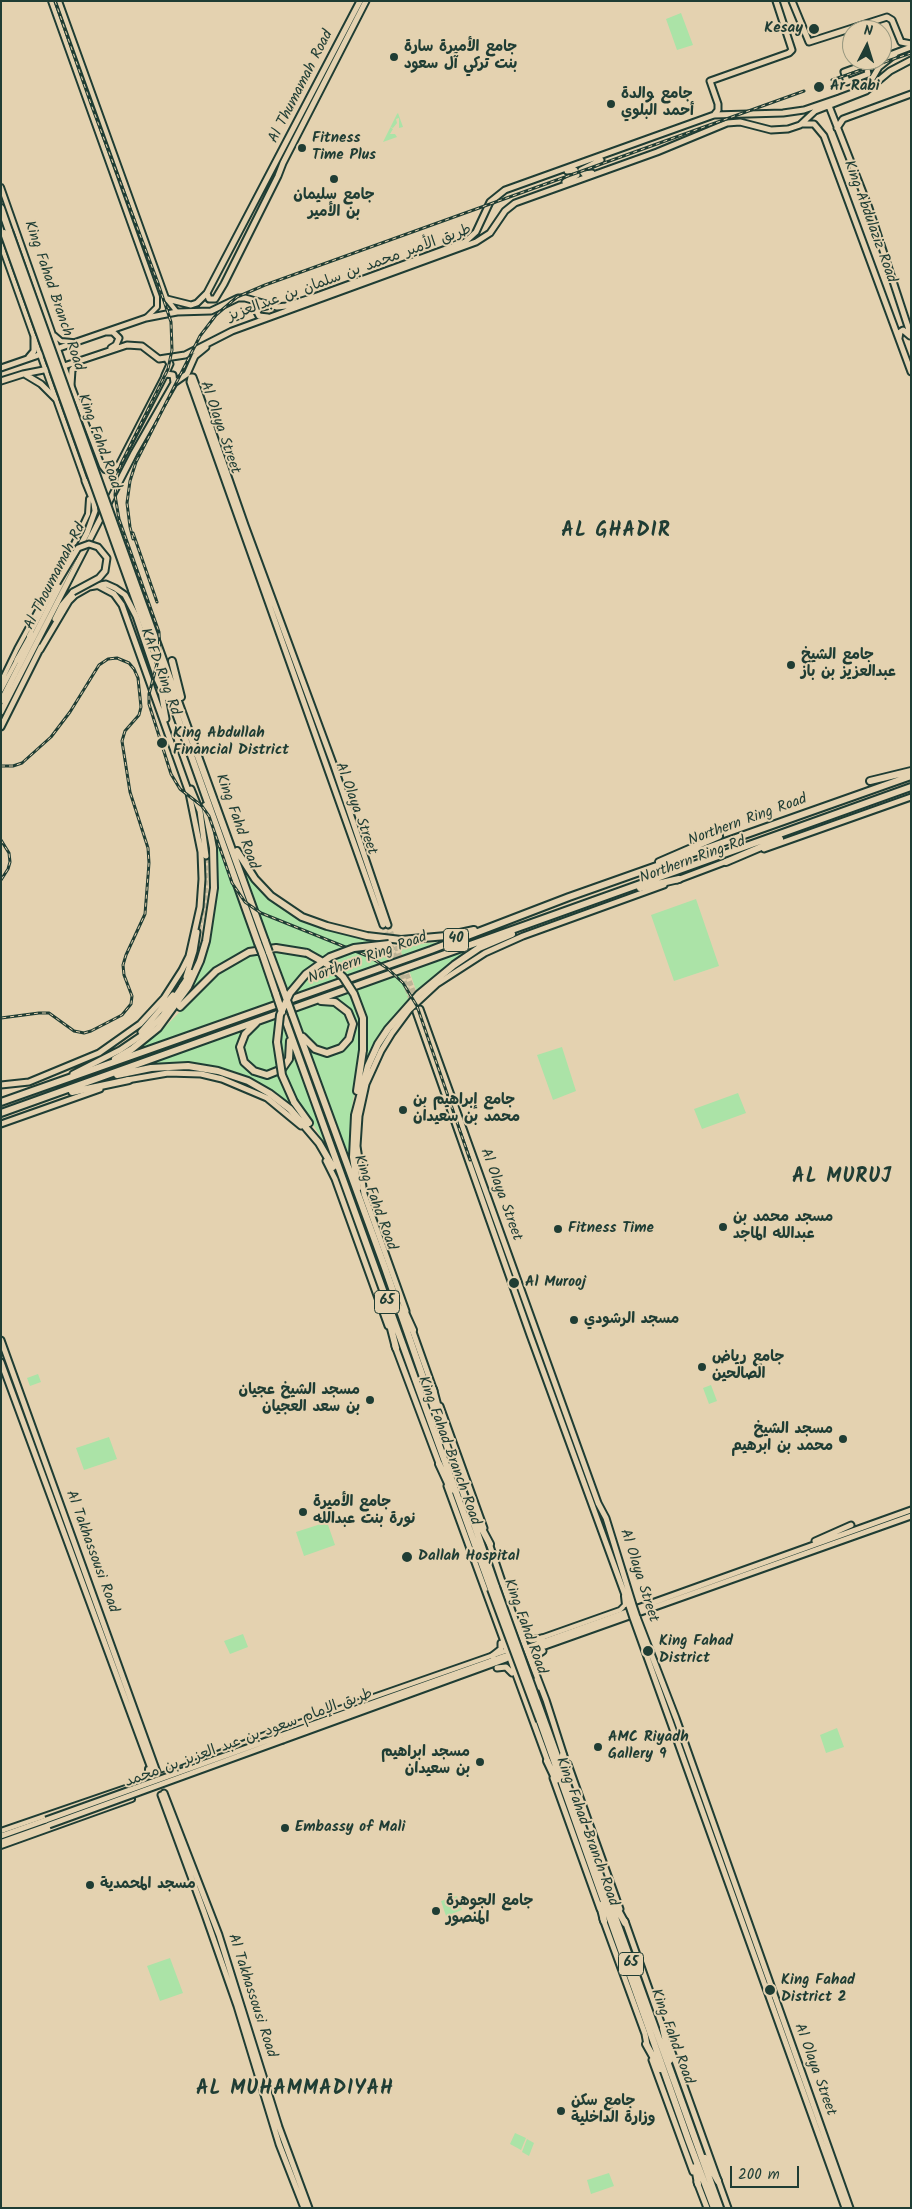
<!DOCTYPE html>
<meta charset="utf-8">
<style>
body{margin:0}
#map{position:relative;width:912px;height:2209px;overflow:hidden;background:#e4d2b0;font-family:Kalam,sans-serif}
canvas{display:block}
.frame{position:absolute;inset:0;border:2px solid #1f3d34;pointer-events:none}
.north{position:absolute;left:842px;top:20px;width:50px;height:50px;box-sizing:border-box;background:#e4d2b0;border:1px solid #95967e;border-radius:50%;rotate:5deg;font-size:14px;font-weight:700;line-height:20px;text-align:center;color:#1f3d34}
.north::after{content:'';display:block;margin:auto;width:18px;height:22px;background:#1f3d34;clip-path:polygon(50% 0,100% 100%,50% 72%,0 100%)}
.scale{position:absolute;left:730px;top:2166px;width:69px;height:22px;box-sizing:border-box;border:2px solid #1f3d34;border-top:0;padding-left:6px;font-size:15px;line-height:18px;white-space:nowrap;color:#1f3d34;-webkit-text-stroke:4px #e4d2b0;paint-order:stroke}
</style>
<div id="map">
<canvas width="912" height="2209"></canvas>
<div class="frame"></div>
<div class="north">N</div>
<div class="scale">200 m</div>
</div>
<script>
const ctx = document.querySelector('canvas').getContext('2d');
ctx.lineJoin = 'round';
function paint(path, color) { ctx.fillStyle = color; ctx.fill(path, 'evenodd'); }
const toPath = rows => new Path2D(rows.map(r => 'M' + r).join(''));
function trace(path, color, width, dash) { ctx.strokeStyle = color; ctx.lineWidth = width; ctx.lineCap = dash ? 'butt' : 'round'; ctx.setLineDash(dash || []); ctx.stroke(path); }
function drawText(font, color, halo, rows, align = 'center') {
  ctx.font = font + ' Kalam,"Playpen Sans Arabic",sans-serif'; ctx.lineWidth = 4; ctx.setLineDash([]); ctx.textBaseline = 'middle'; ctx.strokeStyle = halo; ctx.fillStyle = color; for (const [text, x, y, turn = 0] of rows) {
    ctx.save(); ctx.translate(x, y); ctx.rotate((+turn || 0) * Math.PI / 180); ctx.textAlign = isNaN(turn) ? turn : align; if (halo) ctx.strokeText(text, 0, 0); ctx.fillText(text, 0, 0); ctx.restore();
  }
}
paint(toPath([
 [681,13,693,45,677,50,666,19],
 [398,113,403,127,399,128,399,118,396,119,397,123,393,128,390,127,393,129,390,134,395,134,397,137,383,142,397,114],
 [215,828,256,948,229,959,197,984,185,997,200,970,209,939,215,903,216,863,211,829],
 [240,863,270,898,288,912,319,926,387,942,369,943,370,947,390,947,395,959,346,978,308,951,295,947,270,945],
 [696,899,719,966,674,981,651,915],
 [487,941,455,961,417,993,409,970],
 [439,942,403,957,399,946],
 [272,950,303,954,319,961,341,980,291,998],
 [259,952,275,1003,122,1057,159,1033,215,976,229,965],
 [399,973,410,1000,388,1026,363,1070,366,1052,362,1051,350,1117,350,1156,353,1176,306,1046,314,1052,330,1055,345,1048,354,1036,354,1018,349,1009,331,998],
 [327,1002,343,1008,351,1027,344,1043,331,1050,321,1050,315,1046,304,1036,295,1012],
 [281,1017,289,1046,288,1055,284,1063,272,1072,262,1072,249,1065,242,1050,244,1039,256,1026],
 [252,1026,242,1035,238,1044,238,1053,241,1062,248,1070,258,1075,269,1076,291,1060,294,1050,333,1157,311,1121,289,1098,297,1113,274,1092,238,1074,197,1064,137,1068],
 [562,1047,576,1091,553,1100,537,1055],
 [738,1093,746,1113,702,1129,694,1109],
 [38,1374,41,1382,30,1386,27,1378],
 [711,1385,717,1401,709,1404,703,1388],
 [109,1437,117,1459,84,1470,76,1448],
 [327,1522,335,1545,304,1556,296,1532],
 [243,1634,248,1647,230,1654,224,1641],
 [837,1728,844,1747,826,1753,820,1735],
 [457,1896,462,1910,446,1916,441,1901],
 [170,1958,183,1993,160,2001,147,1966],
 [515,2133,526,2138,521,2150,510,2144],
 [527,2139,534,2143,529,2156,522,2152],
 [609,2173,614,2186,591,2194,587,2180]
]), '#abe3a7');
trace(toPath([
 [383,925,416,1012],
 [388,925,420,1009],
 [197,937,205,901,206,856],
 [173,995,186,969]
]), '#bdb497', 5, [5, 2.5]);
const secondary = toPath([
 [51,1,157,297,157,307,146,318],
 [59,1,166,298,177,312],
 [1,187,64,366,102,466,105,470,111,471,119,464,165,375],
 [1,245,85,481],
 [54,335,61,341,72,342],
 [29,636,57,583],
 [1,682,17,649,72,548,88,514,89,499],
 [1,690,18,658],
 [541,1638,620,1610,625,1605,624,1596],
 [145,1780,148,1776,148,1769],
 [1,1831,175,1771,262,1736,508,1650],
 [1,1842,49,1825],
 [1,1846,132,1799]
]);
const primary = toPath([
 [792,1,809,42,887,17,892,20,901,42,911,44],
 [882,58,911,47],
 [867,60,866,64,868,74,847,82,844,72,877,60],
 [829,106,869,208,911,336],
 [714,115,718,110,718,104,710,81,789,53,792,50,776,1],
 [802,124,814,124,824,136,911,372],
 [837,128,843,119,911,94],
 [592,173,584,174,581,170,601,160],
 [565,182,577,175,575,170,567,171],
 [207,293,209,299,215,299,224,284,278,176,283,163,366,1],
 [167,299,191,305,197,303,207,293,360,1],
 [267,306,259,308,257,312,259,316,268,317],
 [107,332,113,332,119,338,116,345,111,348],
 [899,338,900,332,903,330,910,336],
 [29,357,34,351,34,338],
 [1,368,146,318,177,312,211,311,238,298,245,298,277,307,286,306,314,297,465,242,476,232,490,202,505,190,714,115,783,113,804,110,839,98,863,89,872,79,879,67,895,54],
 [166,374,173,375,174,383],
 [26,375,41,384,55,398],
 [165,375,170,364,167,359],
 [1,381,23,374,64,366,127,345,142,346,159,359,185,355,232,331,476,242,490,233,505,211,515,203,657,152,727,123,740,122,771,130,788,129,800,125,815,111,866,91,890,71,911,60],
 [71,385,72,370,78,363],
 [79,548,87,533,95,511,94,503,85,481],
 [55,619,62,605,73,592],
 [40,650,69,601,75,595,89,587,106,584,115,588,125,595,136,616,157,678],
 [17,660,31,635],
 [161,691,166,719],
 [1,701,73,560],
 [1,712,134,453,174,383,187,374,195,356,206,347],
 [1,727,41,647],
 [191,789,200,811,206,856],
 [764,849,911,797],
 [677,880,730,860],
 [383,925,190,382,191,377,193,377,199,393,245,525,334,766,388,925],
 [186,977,194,951,197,932],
 [420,1009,598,1503,606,1518,633,1605],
 [416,1012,530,1335,629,1606],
 [141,1032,173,995],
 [73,1074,120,1050,148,1031,163,1015,183,985],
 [127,1080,168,1073,201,1074,222,1079,267,1098,301,1126],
 [1,1085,29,1082,99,1053,140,1024,164,998,182,970,189,956,200,907,202,879,201,852,189,793,122,605,114,594,97,585],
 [1,1124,100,1089],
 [326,1161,335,1179,388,1326],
 [406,1311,364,1194,357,1146,359,1116,366,1084,381,1051,392,1033,409,1010,437,984,485,953,523,936,664,885],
 [412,1329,434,1391],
 [1,1340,157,1772],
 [395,1346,440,1466],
 [1,1362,153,1774],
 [440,1406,484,1528],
 [447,1486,548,1762],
 [815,1541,851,1525],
 [489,1543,513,1614,546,1700,564,1756],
 [637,1617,676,1718,850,2208],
 [633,1618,845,2208],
 [522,1635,531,1640,542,1638],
 [529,1647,911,1510],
 [531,1651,911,1516],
 [492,1656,501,1649,501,1643],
 [534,1664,533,1658,543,1651],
 [497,1668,506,1667,512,1673],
 [525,1697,523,1687,527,1682,534,1681,539,1687],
 [280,1736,505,1656],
 [283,1740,506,1659],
 [568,1764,620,1909],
 [553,1778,600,1909],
 [164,1793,219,1935,279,2127,309,2208],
 [161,1795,204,1912,237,2006,279,2144,304,2208],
 [1,1836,46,1820],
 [603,1919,645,2034,647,2045],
 [625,1921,664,2031],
 [669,2044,728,2208],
 [652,2060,693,2172],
 [697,2182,707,2208]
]);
const highway = toPath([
 [1,208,9,231],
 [137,588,265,941],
 [132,590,258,943],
 [172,661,181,697],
 [156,676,166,697],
 [870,781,911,771],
 [237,851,255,879,271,896,302,917,327,926,367,936,401,940,446,936,474,930],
 [659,862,719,836],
 [726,862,780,839],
 [640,888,679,879],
 [269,952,284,992],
 [262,953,276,994],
 [182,987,191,973],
 [180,1007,216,971,249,952,276,948,307,953],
 [292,1014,385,1268,496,1587],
 [284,1016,491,1589],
 [256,1023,245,1034,240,1047,244,1062,254,1071,267,1075,282,1069,289,1059,290,1041],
 [303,1037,315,1049,327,1053,341,1048,349,1039,353,1024,348,1012,335,1002,321,1001],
 [115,1059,132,1049,158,1028,188,987,200,961,206,941,214,888,213,848,205,806],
 [117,1075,151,1068,188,1066,218,1071,248,1081,269,1093,290,1109,319,1143,333,1167],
 [357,1091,363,1050],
 [72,1092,129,1080],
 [1,1102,431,950,569,897,911,776],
 [294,1102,309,1123],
 [1,1113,911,787],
 [358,1188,353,1157,355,1115,368,1066,378,1044,388,1029,419,994,454,965,479,948,512,934],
 [403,1308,413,1330],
 [387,1313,396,1348],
 [433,1389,441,1419],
 [439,1464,451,1490],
 [474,1514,490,1544],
 [544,1720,720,2208],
 [540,1721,688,2139,714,2208],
 [563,1755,568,1774],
 [547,1761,556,1780],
 [613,1901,625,1923],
 [600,1905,604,1921],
 [663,2028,670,2060],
 [646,2044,660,2069],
 [705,2158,718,2181],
 [695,2167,698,2184]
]);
trace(secondary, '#1f3d34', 8);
trace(primary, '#1f3d34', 9);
trace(highway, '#1f3d34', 10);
trace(secondary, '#e4d2b0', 4);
trace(primary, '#e4d2b0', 5);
trace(highway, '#e4d2b0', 6);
const rail = toPath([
 [55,1,91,104,158,283,171,322,172,350,168,369,121,464,117,477,115,495,119,519,159,632,160,653,149,694,149,704,171,774,180,789,202,806,209,816,232,883,245,902,261,913,370,957,387,968,403,983,417,1006,470,1160],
 [832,80,911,53],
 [133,533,157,602],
 [133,539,130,527,127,503,130,481,136,462,200,336,216,315,237,297,265,285,804,91],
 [1,766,13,766,22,763,51,737,70,712,99,665,108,659,117,658,129,663,134,669,138,678,141,707,139,715,125,731,122,741,130,792,148,848,149,863,145,914,126,955,123,965,124,975,132,996,131,1004,122,1015,91,1031,84,1033,74,1031,49,1013,39,1013,1,1018],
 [1,840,9,853,10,862,8,869,1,880]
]);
trace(rail, '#1f3d34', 3);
trace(rail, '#e4d2b0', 1, [4]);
const primaryBridge = toPath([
 [57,583,78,548,89,544,98,547,107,558,105,571,99,578,73,592],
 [633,1605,637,1617],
 [629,1606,633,1618],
 [46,1820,280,1736],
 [49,1825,283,1740]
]);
const highwayBridge = toPath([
 [9,231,137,588],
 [4,233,132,590],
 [265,941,269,952],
 [258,943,262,953],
 [307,953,332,967,343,977,354,994,363,1018,363,1050],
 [284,992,292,1014],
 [276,994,282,1012],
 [294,1102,282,1075,277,1042,280,1015,290,993,306,974,330,957,354,948,389,944],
 [496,1587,544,1720],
 [491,1589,540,1721]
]);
trace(primaryBridge, '#1f3d34', 9, []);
trace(highwayBridge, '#1f3d34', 10, []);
trace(primaryBridge, '#e4d2b0', 5);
trace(highwayBridge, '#e4d2b0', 6);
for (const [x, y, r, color] of [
 [814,29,6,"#1f3d34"],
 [394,57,5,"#1f3d34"],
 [819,87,6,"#1f3d34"],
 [611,104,5,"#1f3d34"],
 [302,148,5,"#1f3d34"],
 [334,179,5,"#1f3d34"],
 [791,665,5,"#1f3d34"],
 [162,743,6,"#1f3d34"],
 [403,1110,5,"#1f3d34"],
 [723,1227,5,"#1f3d34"],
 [558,1229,5,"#1f3d34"],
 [514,1283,6,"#1f3d34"],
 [574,1320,5,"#1f3d34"],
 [702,1367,5,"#1f3d34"],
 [370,1400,5,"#1f3d34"],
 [843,1439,5,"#1f3d34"],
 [303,1512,5,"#1f3d34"],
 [407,1557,6,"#1f3d34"],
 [648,1651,6,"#1f3d34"],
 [598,1747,5,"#1f3d34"],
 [480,1762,5,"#1f3d34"],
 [285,1828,5,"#1f3d34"],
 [90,1885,5,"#1f3d34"],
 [436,1911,5,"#1f3d34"],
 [770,1990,6,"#1f3d34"],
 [561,2111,5,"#1f3d34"]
]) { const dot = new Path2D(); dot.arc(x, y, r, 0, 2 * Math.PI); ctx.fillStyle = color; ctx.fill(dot); trace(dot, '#e4d2b0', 2); }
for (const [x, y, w] of [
 [456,940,25],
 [387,1302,25],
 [631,1964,25]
]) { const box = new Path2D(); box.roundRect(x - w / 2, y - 11.5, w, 23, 4); ctx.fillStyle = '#e4d2b0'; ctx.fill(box); trace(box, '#1f3d34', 1); }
drawText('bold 14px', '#1f3d34', null, [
 ["40",456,940],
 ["65",387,1302],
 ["65",631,1964]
]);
drawText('bold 15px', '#1f3d34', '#e4d2b0', [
 ["Kesay",803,29,"right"],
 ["جامع الأميرة سارة",404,48],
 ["بنت تركي آل سعود",404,65],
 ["Ar Rabi",830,87],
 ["جامع والدة",621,95],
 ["أحمد البلوي",621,112],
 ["Fitness",312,139],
 ["Time Plus",312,156],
 ["جامع سليمان",334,196,"center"],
 ["بن الأمير",334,213,"center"],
 ["جامع الشيخ",801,656],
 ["عبدالعزيز بن باز",801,673],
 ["King Abdullah",173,734],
 ["Financial District",173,751],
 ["جامع إبراهيم بن",413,1101],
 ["محمد بن سعيدان",413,1118],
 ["مسجد محمد بن",733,1218],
 ["عبدالله الماجد",733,1235],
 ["Fitness Time",568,1229],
 ["Al Murooj",525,1283],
 ["مسجد الرشودي",584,1320],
 ["جامع رياض",712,1358],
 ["الصالحين",712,1375],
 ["مسجد الشيخ عجيان",360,1391,"right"],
 ["بن سعد العجيان",360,1408,"right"],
 ["مسجد الشيخ",833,1430,"right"],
 ["محمد بن ابرهيم",833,1447,"right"],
 ["جامع الأميرة",313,1503],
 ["نورة بنت عبدالله",313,1520],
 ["Dallah Hospital",418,1557],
 ["King Fahad",659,1642],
 ["District",659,1659],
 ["AMC Riyadh",608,1738],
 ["Gallery 9",608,1755],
 ["مسجد ابراهيم",470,1753,"right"],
 ["بن سعيدان",470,1770,"right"],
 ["Embassy of Mali",295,1828],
 ["مسجد المحمدية",100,1885],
 ["جامع الجوهرة",446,1902],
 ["المنصور",446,1919],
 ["King Fahad",781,1981],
 ["District 2",781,1998],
 ["جامع سكن",571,2102],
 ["وزارة الداخلية",571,2119]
], 'left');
drawText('15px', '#1f3d34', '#e4d2b0', [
 ["Al Thumamah Road",302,87,-63],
 ["King Abdulaziz Road",869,222,70],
 ["طريق الأمير محمد بن سلمان بن عبدالعزيز",350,274,-20],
 ["King Fahad Branch Road",53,296,71],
 ["Al Olaya Street",219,428,71],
 ["King Fahd Road",98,442,70],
 ["Al Thoumamah Rd",56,577,-63],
 ["KAFD Ring Rd",159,672,70],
 ["Al Olaya Street",355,809,70],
 ["Northern Ring Road",748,821,-20],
 ["King Fahd Road",236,822,70],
 ["Northern Ring Rd",693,861,-20],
 ["Northern Ring Road",368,959,-20],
 ["Al Olaya Street",500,1195,70],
 ["King Fahd Road",374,1203,70],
 ["King Fahad Branch Road",448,1451,70],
 ["Al Takhassousi Road",91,1552,70],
 ["Al Olaya Street",638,1576,72],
 ["King Fahd Road",524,1627,70],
 ["طريق الإمام سعود بن عبد العزيز بن محمد",249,1739,-20],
 ["King Fahad Branch Road",586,1832,70],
 ["Al Takhassousi Road",251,1996,72],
 ["King Fahd Road",671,2037,70],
 ["Al Olaya Street",814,2070,70]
]);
ctx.letterSpacing = '1px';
drawText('bold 20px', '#1f3d34', '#e4d2b0', [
 ["AL GHADIR",616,533],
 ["AL MURUJ",842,1179],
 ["AL MUHAMMADIYAH",295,2091]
]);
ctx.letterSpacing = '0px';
</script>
